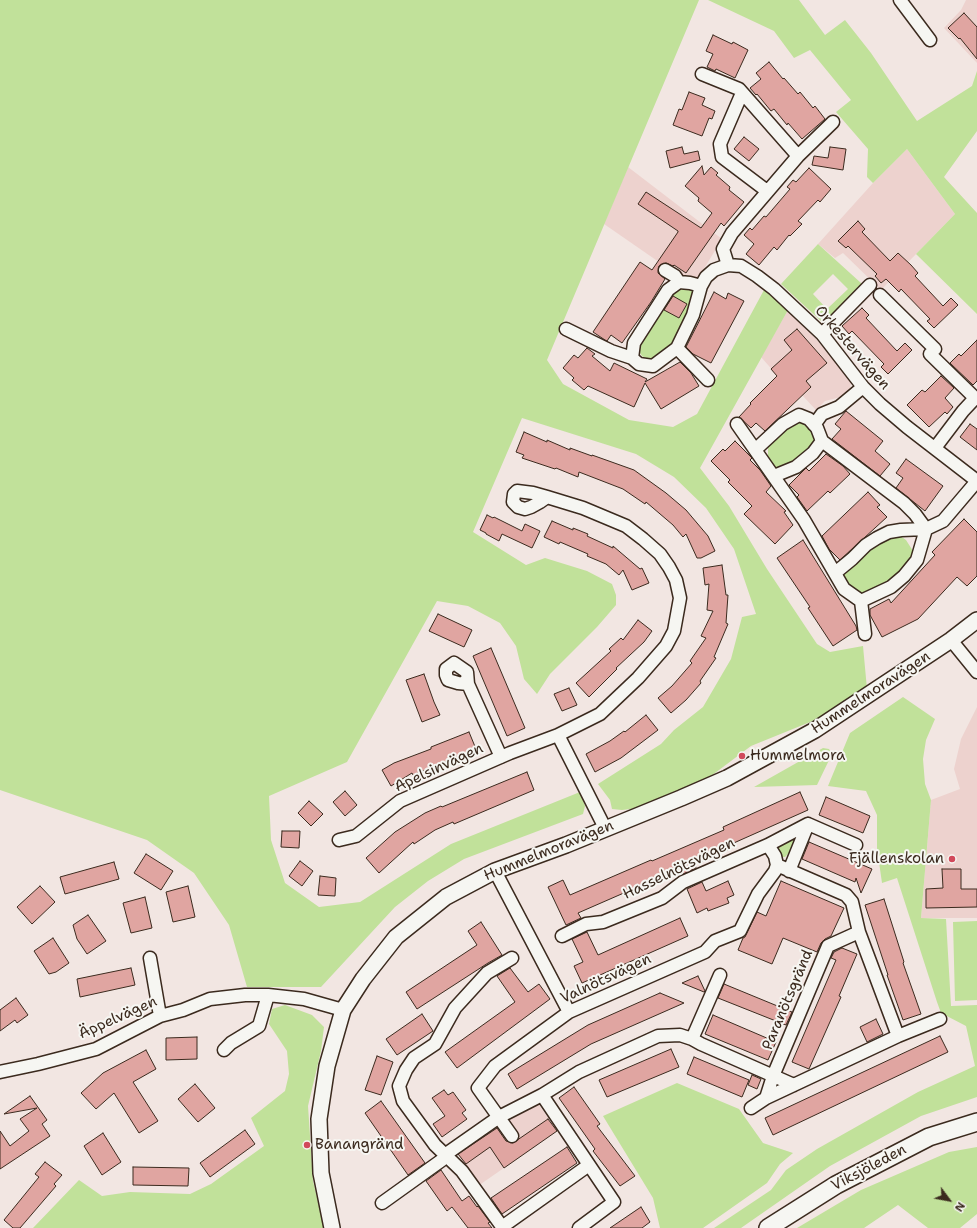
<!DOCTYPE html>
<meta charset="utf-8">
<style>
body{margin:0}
#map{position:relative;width:977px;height:1228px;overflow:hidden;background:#f2e6e2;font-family:"Shantell Sans",sans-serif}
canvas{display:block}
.north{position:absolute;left:929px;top:1180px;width:40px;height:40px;-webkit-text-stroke:3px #f6f6f2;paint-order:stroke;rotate:122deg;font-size:11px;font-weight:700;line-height:16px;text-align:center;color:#3b2a1e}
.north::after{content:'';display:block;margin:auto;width:14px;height:18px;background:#3b2a1e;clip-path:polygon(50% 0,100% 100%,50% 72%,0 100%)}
</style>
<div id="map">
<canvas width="977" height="1228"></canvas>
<div class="north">N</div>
</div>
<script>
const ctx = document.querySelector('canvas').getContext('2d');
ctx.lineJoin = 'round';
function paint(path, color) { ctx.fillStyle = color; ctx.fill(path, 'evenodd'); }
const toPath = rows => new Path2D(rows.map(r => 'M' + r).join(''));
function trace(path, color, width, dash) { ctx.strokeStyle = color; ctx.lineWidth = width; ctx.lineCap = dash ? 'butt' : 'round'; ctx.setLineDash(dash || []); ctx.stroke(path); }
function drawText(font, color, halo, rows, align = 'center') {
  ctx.font = font + ' "Shantell Sans",sans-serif'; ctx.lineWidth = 4; ctx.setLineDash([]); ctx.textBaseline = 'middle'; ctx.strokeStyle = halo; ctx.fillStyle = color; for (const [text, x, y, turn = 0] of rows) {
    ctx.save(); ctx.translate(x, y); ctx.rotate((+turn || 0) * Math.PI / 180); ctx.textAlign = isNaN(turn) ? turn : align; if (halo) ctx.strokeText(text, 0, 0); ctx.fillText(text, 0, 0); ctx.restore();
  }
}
paint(toPath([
 [966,0,977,0,977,63,944,28,961,10],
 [907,149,955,214,881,290,843,253,835,258,818,244,873,183],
 [858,221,865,229,862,232,890,261,898,253,905,260,881,283,875,277,877,274,848,246,846,248,839,241],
 [628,167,722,239,699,277,691,279,682,278,604,224],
 [788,310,816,339,851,381,850,390,845,396,825,401,816,410,802,395,798,399,761,357],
 [977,707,977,918,921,918,931,800,960,789,954,769,961,739],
 [537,1102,557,1131,478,1186,457,1152,498,1123,506,1120]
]), '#edd2ce');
paint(toPath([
 [0,0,699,0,547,360,563,384,629,420,673,427,697,414,764,290,788,310,700,468,729,506,767,569,817,644,830,652,863,646,867,689,820,718,751,746,707,779,639,808,622,810,612,809,610,800,598,784,661,744,674,730,703,707,731,659,742,617,756,614,734,549,706,508,674,477,636,454,522,418,473,532,526,565,545,558,587,571,612,584,616,595,616,605,597,627,550,674,537,694,524,679,516,646,500,623,468,606,437,601,347,762,269,796,271,840,285,883,319,907,360,902,451,844,580,792,585,806,583,814,464,859,428,881,395,907,321,987,247,987,229,925,194,873,147,840,0,790],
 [708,0,799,0,825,35,845,20,871,53,917,121,972,86,977,71,977,131,944,177,977,213,977,314,916,254,955,214,907,149,873,183,867,177,868,149,836,112,851,100,810,50,794,58,774,31],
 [818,244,861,283,861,290,832,320,822,322,781,284],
 [833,274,848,289,827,309,813,294],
 [688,286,698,289,689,316,671,347,658,357,649,360,642,356,638,350,640,339,670,292],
 [794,421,802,423,814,433,817,441,792,465,784,467,775,467,768,456,768,447,778,433],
 [899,535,906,540,913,551,914,558,893,579,868,593,853,592,844,581,843,572,877,542],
 [903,697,935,719,926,740,923,759,925,784,931,800,921,918,946,919,951,1006,977,1005,977,1097,921,1116,830,1166,741,1228,714,1228,771,1190,786,1170,817,1149,918,1092,975,1066,966,1026,941,1013,937,1002,897,878,882,883,877,848,877,815,866,791,828,786,850,733],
 [823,748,829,749,832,754,817,785,754,787],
 [796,837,790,852,785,857,779,857,775,851,776,843],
 [977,921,977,1000,955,1001,953,922],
 [285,1005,312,1015,324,1027,321,1051,308,1106,313,1181,324,1228,33,1228,79,1180,102,1196,130,1192,190,1194,211,1184,264,1146,251,1118,285,1091,289,1074,287,1051,269,1024,272,1009],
 [677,1083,739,1109,763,1143,793,1153,780,1164,767,1183,703,1228,660,1228,653,1198,603,1116],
 [977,1147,977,1214,960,1228,928,1228,898,1205,864,1228,797,1228,861,1190,949,1152]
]), '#c1e19a');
const building = toPath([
 [964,13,977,27,977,59,960,38,959,39,948,28,964,13],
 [713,35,732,44,733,42,748,50,735,78,716,69,715,71,707,67,713,54,706,51,713,35],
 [769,62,783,79,784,78,798,94,800,92,813,108,815,106,825,119,802,139,788,123,787,125,774,109,771,111,757,94,756,95,750,88,761,79,756,73,769,62],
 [689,92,705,98,702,105,715,111,712,119,709,118,702,136,673,125,679,109,682,110,689,92],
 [744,137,759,149,749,161,734,149,744,137],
 [682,147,684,154,698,151,700,160,670,168,666,151,682,147],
 [830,147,846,149,843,170,812,165,814,156,828,158,830,147],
 [702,166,704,175,711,167,718,173,716,175,730,187,729,190,744,202,724,226,721,223,686,273,674,265,673,266,666,263,659,266,658,273,665,279,651,302,622,343,611,335,607,341,605,340,593,332,640,262,652,270,678,232,678,231,638,204,646,192,701,228,712,213,698,201,699,198,685,186,702,166],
 [809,168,831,189,820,202,818,200,798,221,802,224,790,236,789,235,777,250,774,247,759,265,746,254,754,244,744,235,750,228,752,230,764,216,766,217,790,189,787,187,793,180,796,182,809,168],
 [858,221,865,229,862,232,890,261,898,253,911,265,918,273,915,276,943,306,951,298,958,305,934,328,927,321,930,319,901,289,899,292,886,279,881,283,875,276,877,274,848,246,846,248,838,241,858,221],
 [714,292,726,299,728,293,744,301,711,363,693,354,686,347,714,292],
 [673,296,687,304,679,318,664,310,673,296],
 [862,308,869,315,866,318,897,351,905,343,912,350,888,374,881,367,884,364,852,331,849,334,842,326,862,308],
 [797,329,827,363,806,381,811,387,765,431,756,423,751,428,739,417,751,404,750,403,777,376,771,369,792,350,784,340,797,329],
 [977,340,977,381,973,385,950,363,959,354,961,356,977,340],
 [587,348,595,354,592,356,610,371,614,363,647,379,645,382,680,362,691,373,699,386,661,409,645,383,634,407,588,386,584,390,572,380,574,378,563,368,574,355,578,358,587,348],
 [941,376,954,388,945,398,953,407,947,414,945,412,929,427,907,405,922,390,925,392,941,376],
 [846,411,883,441,875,451,890,464,880,476,832,439,841,429,835,424,846,411],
 [970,424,977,429,977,450,960,437,970,424],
 [524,432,547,442,547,440,570,450,570,448,592,456,592,455,634,470,666,493,686,510,708,536,715,551,701,558,697,558,686,534,683,537,673,525,646,502,645,504,623,489,579,472,578,477,556,468,555,469,522,458,524,455,516,452,524,432],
 [735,441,752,458,750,460,760,470,771,486,766,492,786,511,784,512,793,525,775,544,744,514,752,506,728,482,730,480,711,461,723,449,725,451,735,441],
 [826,454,843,466,850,474,830,493,828,491,807,511,797,497,799,495,789,485,806,468,809,471,826,454],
 [906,459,943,486,925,511,896,488,903,478,896,473,906,459],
 [868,492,880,505,877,507,887,517,840,560,829,549,822,536,868,492],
 [487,515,493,518,494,517,522,531,525,524,540,531,532,548,502,534,499,541,486,534,486,533,480,530,487,515],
 [964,519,977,532,977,576,967,586,957,577,918,619,882,637,870,615,870,609,889,599,891,603,935,555,932,552,964,519],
 [552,521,573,530,573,528,588,534,587,536,613,548,613,546,640,569,642,568,649,583,632,590,623,570,619,575,606,564,587,556,588,554,560,542,559,544,544,537,552,521],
 [803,540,856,626,857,630,833,646,808,608,810,607,777,558,803,540],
 [722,565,726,595,728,595,726,623,728,624,714,657,716,658,700,681,701,683,686,700,671,713,658,698,672,686,692,663,690,661,706,638,701,636,713,611,707,610,709,584,705,585,703,568,722,565],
 [438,614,472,630,464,647,429,631,438,614],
 [638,620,652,631,644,642,616,668,617,669,589,697,576,683,611,651,609,649,621,638,623,640,638,620],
 [491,648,525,728,507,736,473,656,491,648],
 [424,674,434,702,440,715,422,722,406,680,424,674],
 [569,688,577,705,562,711,554,694,569,688],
 [646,715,658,730,621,758,595,772,586,754,610,741,624,731,625,732,646,715],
 [469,732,476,749,413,775,412,773,391,786,382,770,394,763,431,749,431,747,469,732],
 [527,772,534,790,454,824,453,822,435,830,414,844,413,842,379,873,366,858,395,832,425,813,441,806,442,807,527,772],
 [345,791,357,805,345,816,333,802,345,791],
 [800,792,808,810,727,846,728,850,695,864,696,868,681,875,679,871,666,877,665,875,578,913,581,918,566,925,548,887,563,880,570,895,651,860,652,861,724,830,723,827,800,792],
 [826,797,870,816,863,833,819,815,826,797],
 [309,801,323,814,311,826,298,813,309,801],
 [282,831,300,831,299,848,281,847,282,831],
 [809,842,872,869,861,893,856,878,855,882,802,859,809,842],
 [146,854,173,871,161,890,134,873,146,854],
 [300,861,313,871,302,886,289,876,300,861],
 [114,862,119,879,65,894,60,877,114,862],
 [942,869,961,869,961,889,977,889,977,907,926,908,926,889,943,888,942,869],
 [320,876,336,878,335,896,318,895,320,876],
 [728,881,734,895,727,898,729,903,708,911,707,908,697,913,687,889,702,882,706,891,728,881],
 [781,881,844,908,831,936,825,939,821,943,817,952,783,938,772,964,738,950,743,938,745,937,757,912,766,916,781,881],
 [40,886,55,902,32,924,17,907,40,886],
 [188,886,195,917,173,922,166,892,188,886],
 [145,897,152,928,131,933,123,903,145,897],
 [884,899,904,962,903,963,921,1014,903,1020,887,975,888,975,865,905,884,899],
 [88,915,106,941,87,954,77,939,73,925,88,915],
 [680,918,688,936,582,983,574,966,583,962,572,939,587,932,598,955,680,918],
 [481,922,502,955,488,963,417,1009,406,992,477,945,468,931,481,922],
 [53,938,69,963,56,972,49,974,34,951,53,938],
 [842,948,857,954,839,996,841,997,809,1069,792,1062,836,960,831,958,834,952,842,948],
 [131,968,135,985,80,997,77,979,131,968],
 [510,968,528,992,539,984,550,999,457,1068,445,1052,515,1002,497,976,510,968],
 [698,976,705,991,704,992,682,983,698,976],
 [724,984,792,1012,786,1025,718,998,724,984],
 [660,993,684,1003,591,1044,517,1089,508,1074,588,1025,660,993],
 [16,998,28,1015,17,1023,15,1020,0,1031,0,1010,16,998],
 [422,1014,433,1031,397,1055,386,1039,422,1014],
 [713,1015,776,1042,768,1060,705,1034,713,1015],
 [876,1019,883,1034,867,1042,860,1027,876,1019],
 [940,1036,948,1052,773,1135,765,1118,940,1036],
 [197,1037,197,1059,166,1060,166,1038,197,1037],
 [671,1049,679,1067,607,1097,599,1080,671,1049],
 [146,1050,156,1069,133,1082,158,1121,139,1133,114,1093,96,1109,81,1093,103,1073,146,1050],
 [377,1056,393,1062,381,1095,365,1090,377,1056],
 [694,1057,749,1080,742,1097,687,1074,694,1057],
 [752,1075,761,1079,757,1089,748,1085,752,1075],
 [195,1084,215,1108,198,1122,178,1099,195,1084],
 [574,1087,600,1124,597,1126,635,1176,620,1186,593,1151,595,1149,559,1098,574,1087],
 [444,1090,448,1095,453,1092,466,1110,462,1113,467,1119,442,1137,433,1124,445,1116,432,1098,444,1090],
 [30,1096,47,1120,42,1124,50,1136,0,1169,0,1131,10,1146,29,1131,20,1119,37,1108,4,1114,30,1096],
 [381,1101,425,1163,408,1175,365,1113,381,1101],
 [548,1119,557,1131,504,1168,490,1147,466,1164,458,1154,497,1128,506,1141,513,1143,548,1119],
 [245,1130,255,1144,210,1177,200,1163,245,1130],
 [103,1133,121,1162,102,1175,84,1146,103,1133],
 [567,1147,577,1163,502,1214,491,1198,567,1147],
 [45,1162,62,1175,54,1184,56,1186,20,1228,13,1228,4,1220,39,1177,35,1174,45,1162],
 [133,1167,189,1168,188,1186,133,1185,133,1167],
 [441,1170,462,1201,469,1196,477,1207,478,1206,490,1222,488,1223,492,1228,468,1228,452,1207,447,1211,426,1181,441,1170],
 [641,1207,650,1222,642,1228,610,1228,641,1207]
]);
paint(building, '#e0a5a1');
trace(building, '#3b2a1e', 1);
const minor = toPath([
 [900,0,930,40],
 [702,74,739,89,798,156],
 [742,93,720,144,722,157,767,191],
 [728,265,723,249,732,233,798,156,833,122],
 [665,270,675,276,679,282,690,283,701,286],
 [679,282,668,290,634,343,632,358,639,364,653,366,677,348,693,315,701,286,706,277,714,270,728,265,741,266,757,276,774,289,822,334,863,387,880,404,907,427,977,481],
 [880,295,935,349],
 [566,329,611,351,632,358],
 [822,334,870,285],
 [677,348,708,380],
 [930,354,975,398,963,411,935,448],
 [737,424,804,520,844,589,861,601,865,634],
 [814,425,822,414,839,407,863,387],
 [755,450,783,424,799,415,809,419,817,428,822,441,904,503,915,514,926,529],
 [774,476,796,467,813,453,822,441],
 [835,573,852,559,866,545,877,538,889,532,901,530,926,529,943,521,977,481],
 [861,601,891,587,904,576,917,560,926,529],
 [951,640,977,672],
 [468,684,458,683,448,680,446,675,446,669,454,663,467,672,468,684,501,757],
 [558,735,605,828],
 [339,840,356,836,400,801,510,753,558,735,600,714,638,678,666,646,674,631,680,598,676,580,669,567,660,554,643,539,626,526,583,508,547,497,533,493,517,491,514,494,513,502,518,507,525,509,531,507,540,502,547,497],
 [777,865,846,895,852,902,859,932,898,1036],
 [495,871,569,1012],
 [789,871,808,824,856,845],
 [562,936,586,924,603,922,662,898,683,882,768,845,808,824],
 [150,958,160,1016],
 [720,975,692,1039,701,1044,794,1085],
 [224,1050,231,1043,259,1026,268,995],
 [0,1072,38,1064,96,1049,160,1016,183,1010,210,999,245,995,268,995,304,999,343,1010],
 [542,1095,614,1202,579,1228],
 [766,1098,773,1076,828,946,859,932],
 [751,1108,766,1098,898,1036,940,1019],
 [512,1136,478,1088,495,1066,569,1012,705,952,715,941,740,931,758,894,775,871,777,865,775,856,768,845],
 [382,1203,442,1160,449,1152,499,1117,542,1095,579,1072,658,1036,680,1035,692,1039],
 [502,1227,589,1165],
 [503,1228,462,1171,435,1145,403,1101,399,1086,406,1070,414,1058,435,1044,455,1008,487,973,512,958]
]);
const tertiary = toPath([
 [332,1228,321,1173,319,1119,327,1066,343,1010,363,979,396,937,446,897,495,871,566,845,681,798,727,778,815,730,951,640,977,620]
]);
const secondary = toPath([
 [768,1228,836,1185,929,1137,977,1122]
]);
trace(minor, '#3b2a1e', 15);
trace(tertiary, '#3b2a1e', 18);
trace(secondary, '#3b2a1e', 20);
trace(minor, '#f6f6f2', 12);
trace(tertiary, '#f6f6f2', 15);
trace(secondary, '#f6f6f2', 17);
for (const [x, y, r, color] of [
 [742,756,4,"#d1495b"],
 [952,859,4,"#d1495b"],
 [307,1145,4,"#d1495b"]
]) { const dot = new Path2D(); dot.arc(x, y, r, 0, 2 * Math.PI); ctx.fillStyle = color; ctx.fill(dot); trace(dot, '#f6f6f2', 1.5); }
drawText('15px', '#3b2a1e', '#f6f6f2', [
 ["Orkestervägen",852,348,49],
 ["Hummelmoravägen",871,693,-33],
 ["Apelsinvägen",439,768,-25],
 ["Hummelmoravägen",549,851,-22],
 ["Hasselnötsvägen",679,869,-26],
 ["Valnötsvägen",606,979,-25],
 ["Paranötsgränd",788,1000,-67],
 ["Äppelvägen",118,1018,-24],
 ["Viksjöleden",869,1168,-28]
]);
drawText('15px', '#3b2a1e', '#f6f6f2', [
 ["Hummelmora",750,756],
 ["Fjällenskolan",944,859,"right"],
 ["Banangränd",315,1145]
], 'left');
</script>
